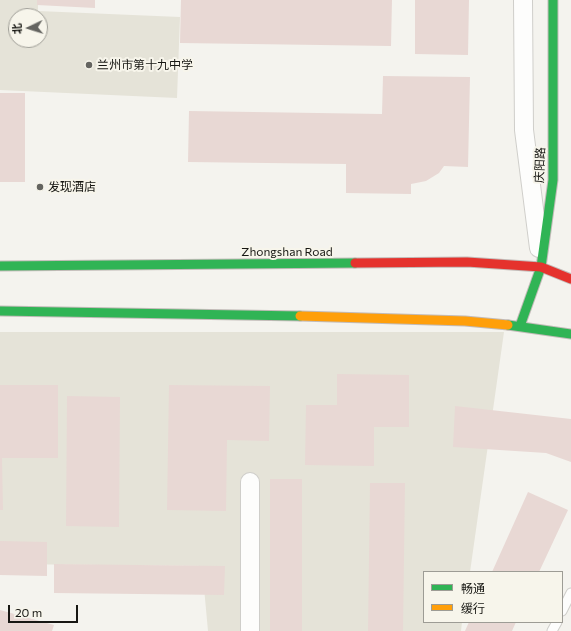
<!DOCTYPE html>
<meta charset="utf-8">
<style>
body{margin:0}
#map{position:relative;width:571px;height:631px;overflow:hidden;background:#f4f3ee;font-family:Commissioner,"Noto Sans SC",sans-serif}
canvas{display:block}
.legend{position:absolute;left:423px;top:571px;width:140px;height:52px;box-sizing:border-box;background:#f7f5eb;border:1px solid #9d9c95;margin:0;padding:5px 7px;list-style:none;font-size:12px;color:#171713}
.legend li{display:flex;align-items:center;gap:8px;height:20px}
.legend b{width:20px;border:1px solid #9d9c95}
.north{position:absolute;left:8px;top:8px;width:40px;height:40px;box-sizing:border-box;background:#f7f5eb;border:1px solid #9d9c95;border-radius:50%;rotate:266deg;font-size:11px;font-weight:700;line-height:16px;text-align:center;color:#171713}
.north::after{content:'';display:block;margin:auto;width:14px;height:18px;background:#646460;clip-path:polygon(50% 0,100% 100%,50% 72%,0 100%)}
.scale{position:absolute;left:8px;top:605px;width:70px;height:18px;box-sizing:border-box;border:2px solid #171713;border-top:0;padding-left:5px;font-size:12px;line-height:14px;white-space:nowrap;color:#171713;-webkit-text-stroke:3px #f7f5eb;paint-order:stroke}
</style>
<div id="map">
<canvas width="571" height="631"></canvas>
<ul class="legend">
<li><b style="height:5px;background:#30b455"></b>畅通</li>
<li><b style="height:5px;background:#ff9f0a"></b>缓行</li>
</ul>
<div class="north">北</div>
<div class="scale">20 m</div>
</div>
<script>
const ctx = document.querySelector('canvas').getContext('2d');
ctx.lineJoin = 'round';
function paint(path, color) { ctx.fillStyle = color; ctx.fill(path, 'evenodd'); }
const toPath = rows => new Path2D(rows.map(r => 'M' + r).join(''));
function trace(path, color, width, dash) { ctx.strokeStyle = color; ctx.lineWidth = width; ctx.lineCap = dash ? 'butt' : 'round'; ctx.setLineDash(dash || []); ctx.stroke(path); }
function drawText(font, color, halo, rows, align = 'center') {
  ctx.font = font + ' Commissioner,"Noto Sans SC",sans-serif'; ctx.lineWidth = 4; ctx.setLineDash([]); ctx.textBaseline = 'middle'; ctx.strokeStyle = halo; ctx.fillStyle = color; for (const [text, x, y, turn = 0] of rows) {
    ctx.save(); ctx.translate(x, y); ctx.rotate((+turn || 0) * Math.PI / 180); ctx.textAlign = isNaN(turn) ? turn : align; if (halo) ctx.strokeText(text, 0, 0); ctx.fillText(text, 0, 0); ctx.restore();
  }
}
paint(toPath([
 [0,0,38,0,38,11,180,17,177,98,0,90],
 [16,16,40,16,40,40,16,40],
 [0,332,504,332,470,572,424,572,424,622,462,622,461,631,208,631,202,566,0,564]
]), '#e5e3d8');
paint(toPath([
 [37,0,95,0,95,8,37,5],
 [181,0,392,0,391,46,180,43],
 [415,0,469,0,468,55,415,54],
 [383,76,470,77,468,167,444,166,439,173,426,181,411,184,411,194,346,193,346,164,188,162,189,111,382,114],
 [0,93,25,93,25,182,0,182],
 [337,374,409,375,409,427,374,427,374,466,305,465,306,405,337,405],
 [0,385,58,385,58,458,2,458,3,510,0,510],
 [169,385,270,386,269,441,227,440,226,511,167,510],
 [67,396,120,397,119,527,66,526],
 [455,406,571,419,571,462,546,453,453,447],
 [270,479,302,479,302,631,270,631],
 [370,483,405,483,403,631,368,631],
 [528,492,568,510,539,572,492,572],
 [0,541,47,542,47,576,0,575],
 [54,564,225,566,224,595,54,593],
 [0,610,54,625,52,631,0,631],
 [469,622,516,622,512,631,465,631]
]), '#e8d8d4');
const lane = toPath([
 [562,611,571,593],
 [552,631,557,622]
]);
const street = toPath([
 [523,0,524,130,539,248],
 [250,631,250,482]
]);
const fast = toPath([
 [0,266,355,263],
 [0,311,300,316],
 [508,325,571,334],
 [520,326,541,267,553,180,553,0]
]);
const slow = toPath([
 [300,316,465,321,508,325]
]);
const jam = toPath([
 [355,263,467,262,541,267,571,279]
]);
trace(lane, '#cfceca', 11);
trace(street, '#cfceca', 20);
trace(fast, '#c2bbb8', 11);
trace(slow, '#c2bbb8', 11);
trace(jam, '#c2bbb8', 11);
trace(lane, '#fdfdfc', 9);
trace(street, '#fdfdfc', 18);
trace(fast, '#30b455', 9);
trace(slow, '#ff9f0a', 9);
trace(jam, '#e5322d', 9);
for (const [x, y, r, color] of [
 [89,65,4,"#646460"],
 [40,187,4,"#646460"]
]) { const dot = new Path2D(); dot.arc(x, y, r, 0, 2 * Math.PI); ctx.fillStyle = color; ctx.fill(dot); trace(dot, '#f7f5eb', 1.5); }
drawText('12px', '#171713', '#f7f5eb', [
 ["兰州市第十九中学",97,65],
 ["发现酒店",48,187]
], 'left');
drawText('12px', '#171713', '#f7f5eb', [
 ["庆阳路",540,165,-88],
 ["Zhongshan Road",287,252]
]);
</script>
